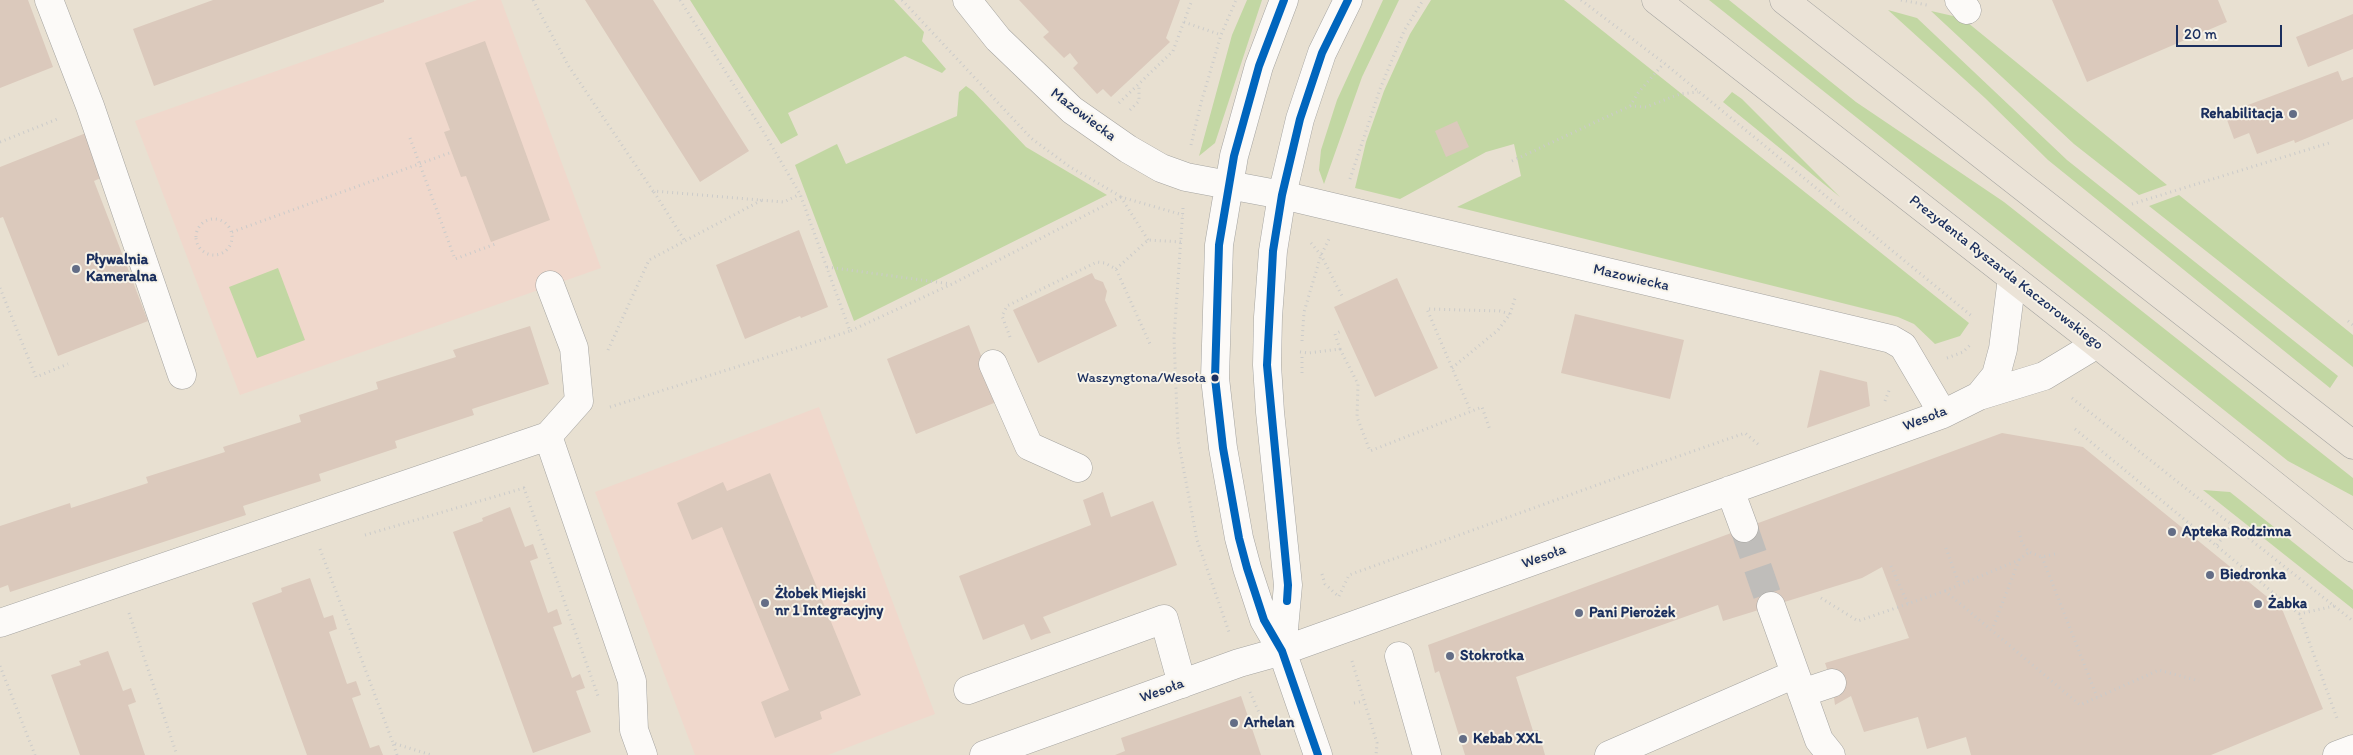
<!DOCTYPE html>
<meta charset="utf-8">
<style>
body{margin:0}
#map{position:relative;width:2353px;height:755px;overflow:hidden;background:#e8e0d1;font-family:Itim,sans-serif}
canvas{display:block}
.scale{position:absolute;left:2176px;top:25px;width:106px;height:22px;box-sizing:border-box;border:2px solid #1b2f5e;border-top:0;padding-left:6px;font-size:15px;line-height:18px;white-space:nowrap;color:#1b2f5e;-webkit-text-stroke:4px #f7f3e8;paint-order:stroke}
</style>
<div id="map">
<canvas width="2353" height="755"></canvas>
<div class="scale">20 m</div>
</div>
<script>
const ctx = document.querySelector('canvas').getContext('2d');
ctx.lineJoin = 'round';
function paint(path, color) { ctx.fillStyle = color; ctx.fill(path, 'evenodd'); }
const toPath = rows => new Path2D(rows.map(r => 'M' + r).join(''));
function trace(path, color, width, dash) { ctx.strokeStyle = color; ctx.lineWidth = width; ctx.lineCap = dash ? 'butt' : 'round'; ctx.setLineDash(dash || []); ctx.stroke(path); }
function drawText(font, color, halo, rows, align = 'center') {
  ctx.font = font + ' Itim,sans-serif'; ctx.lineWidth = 4; ctx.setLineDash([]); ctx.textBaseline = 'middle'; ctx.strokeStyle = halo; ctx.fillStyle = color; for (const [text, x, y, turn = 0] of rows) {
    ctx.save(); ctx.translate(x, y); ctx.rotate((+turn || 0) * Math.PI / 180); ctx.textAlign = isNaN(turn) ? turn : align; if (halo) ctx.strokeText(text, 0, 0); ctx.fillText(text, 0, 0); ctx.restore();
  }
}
paint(toPath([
 [477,0,501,0,601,268,240,395,135,121],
 [819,407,935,714,828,755,695,755,595,492]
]), '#f0d8cc');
paint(toPath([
 [690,0,894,0,924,32,922,41,946,69,942,73,905,56,788,113,798,135,781,144],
 [1247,0,1262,0,1215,143,1199,156,1232,35],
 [1383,0,1399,0,1362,77,1324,184,1319,170,1321,150,1337,100],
 [1431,0,1564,0,1969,323,1960,336,1935,344,1914,324,1898,317,1457,207,1521,176,1514,144,1486,152,1400,199,1355,188,1366,142,1384,91,1410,34],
 [1709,0,1729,0,1856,102,2004,202,2353,478,2353,496,2288,461],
 [1888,10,1917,18,2067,160,2338,376,2330,388,2048,160,1985,98],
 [1931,11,1962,18,2167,185,2139,195,2074,144],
 [966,86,973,91,1026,147,1107,195,854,321,795,165,837,144,846,164,957,116,959,92],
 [1732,92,1742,99,1840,197,1723,102],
 [2179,195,2353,335,2353,367,2149,206],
 [278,268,305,340,257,358,229,287],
 [2203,490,2230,492,2353,590,2353,609]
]), '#c2d7a3');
paint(toPath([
 [0,0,28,0,53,67,0,88],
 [213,0,384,0,384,2,154,86,133,29],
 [585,0,653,0,749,151,700,182],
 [1019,0,1180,0,1166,38,1170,42,1111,97,1103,89,1097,94,1073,68,1078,63,1070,53,1064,58,1043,37,1049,32],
 [2052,0,2218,0,2227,22,2087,82],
 [2353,14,2353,49,2308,67,2296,37],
 [485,41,550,220,491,242,466,176,461,177,444,132,450,130,425,63],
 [2338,71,2342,81,2353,77,2353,119,2295,143,2294,140,2257,154,2249,133,2234,139,2226,117,2241,112,2240,108],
 [1457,121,1469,147,1446,157,1435,131],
 [86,133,103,177,94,181,148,321,58,356,3,217,0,218,0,167],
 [799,230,828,307,801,318,800,316,745,339,716,265],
 [1092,273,1095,279,1103,282,1105,287,1107,291,1105,300,1117,326,1038,363,1013,310],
 [1397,278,1438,368,1375,397,1334,307],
 [1575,314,1684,340,1670,399,1561,373],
 [969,325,999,401,916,434,887,359],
 [530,326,549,384,472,409,474,415,395,441,397,448,319,474,321,481,243,506,246,515,10,592,8,585,0,588,0,526,70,503,71,508,148,483,146,477,225,452,223,447,301,422,299,415,378,389,376,382,456,357,453,350],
 [1820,370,1867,382,1870,406,1807,428],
 [2002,433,2083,447,2282,609,2323,709,2211,755,1971,755,1966,737,1927,749,1918,717,1864,732,1851,696,1835,705,1832,683,1825,663,1909,638,1882,567,1862,578,1723,621,1718,605,1516,677,1533,731,1538,730,1545,755,1465,755,1439,671,1435,673,1428,645],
 [770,473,861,695,820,712,822,719,775,738,761,702,789,690,722,527,692,540,677,503,723,482,727,491],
 [1103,492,1111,517,1153,501,1177,565,1043,617,1051,633,1046,634,1031,640,1024,624,983,640,959,576,1091,525,1083,500],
 [510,507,525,547,533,544,538,558,530,561,548,613,557,609,562,624,553,627,572,678,580,674,585,688,576,691,591,732,533,753,453,532,483,521,482,518],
 [310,578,324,618,333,615,337,629,329,632,347,684,356,681,361,695,352,698,370,748,379,745,383,755,307,755,252,603,282,592,281,588],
 [108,651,123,691,131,688,136,702,128,705,145,755,80,755,51,675,81,665,79,661],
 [1241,696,1261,755,1115,755,1125,751,1121,738]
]), '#dbc9bc');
trace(toPath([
 [1744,528,1771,606]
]), '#bfbdba', 28, [28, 14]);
const minor = toPath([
 [49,0,90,106,182,375],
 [967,0,998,39,1072,110,1128,149,1161,168,1186,177,1282,195,1891,339,1903,346,1943,414],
 [1284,0,1259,66,1234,156,1219,245,1215,378,1223,448,1239,538,1247,568,1264,620,1282,651,1318,755],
 [1959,0,1967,10],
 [993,364,1029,446,1078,468],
 [1979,396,1996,375,2003,349,2012,278],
 [548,436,579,401,574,348,550,285],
 [1730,490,1744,528],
 [1771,606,1819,740,1831,755],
 [0,623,548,436,632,681,634,730,643,755],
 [1282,651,1288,585,1270,412,1267,365,1268,317,1273,251,1282,195,1300,119,1322,53,1348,0],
 [1399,656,1427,755],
 [968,690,1164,619,1182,684],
 [1802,693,1832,683],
 [984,755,1239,663,1282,651,1943,414,1979,396,2044,376,2097,344],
 [1609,755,1795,674],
 [2337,755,2353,749]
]);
const major = toPath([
 [1656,0,2097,344,2353,548],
 [1784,0,2353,445]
]);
trace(minor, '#a5a4a1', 29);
trace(major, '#a5a4a1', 29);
trace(toPath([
 [533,0,568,65,653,191,784,202,800,194],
 [680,0,763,131,800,194,850,331,952,284,1121,197],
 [902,0,1031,138,1070,167,1120,196],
 [1581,0,1664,63,1973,317],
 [1901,0,1927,5],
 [1184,22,1221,35],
 [1119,103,1173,51,1192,0],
 [1630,106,1646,107,1680,94,1698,92],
 [1130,110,1139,101,1139,84],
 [410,138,455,259,498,243],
 [0,142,60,118],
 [1191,145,1201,103,1221,35,1236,0],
 [1512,161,1630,106,1638,93,1664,63],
 [1350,179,1380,89,1404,31,1423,0],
 [654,192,685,241],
 [2132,204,2329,143],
 [1183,208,1174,338,1178,440,1197,540,1229,632],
 '196 237a18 18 0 1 1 36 0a18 18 0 1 1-36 0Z',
 [232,232,452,152],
 [1148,240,1121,197,1183,215],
 [1311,243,1321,255,1342,296],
 [827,267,951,284],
 [1116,269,1148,240,1182,242],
 [0,288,36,377,68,364],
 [1510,314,1516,295],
 [2348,321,2353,325],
 [1010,337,1002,316,1007,306,1097,262,1105,263,1116,269,1150,344],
 [1302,341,1304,312,1321,255,1329,239],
 [1340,349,1358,384,1357,417,1370,451,1482,407,1490,430],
 [608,350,649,260,762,200],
 [1300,352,1309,353,1340,349,1335,334,1341,331],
 [1302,357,1302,373],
 [1947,358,1963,352,1970,345],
 [1452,368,1498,330,1510,314,1500,311,1427,309,1452,368,1471,412],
 [2072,398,2353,621],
 [1885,401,1890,388],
 [610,407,850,331],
 [2075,429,2299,614,2338,721],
 [2019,531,2022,543,2029,552,2042,557,2055,554],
 [365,535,524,488,598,696],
 [2217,545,2232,525],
 [1946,548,1959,584],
 [320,549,393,743],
 [2042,557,2097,697],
 [2019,560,2029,552],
 [1891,566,1908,604],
 [1322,574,1325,584,1338,596],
 [1945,591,2019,560,1992,630],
 [1339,596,1349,575,1608,481,1745,433,1760,446],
 [1821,598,1858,621,1945,591,2080,705,2159,670,2199,681],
 [129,613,177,755],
 [2299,614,2334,606],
 [1352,661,1377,743,1376,755],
 [0,666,35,755],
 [1250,692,1267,731],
 [1354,703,1363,701],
 [397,755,393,743,431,755]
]), '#cbcbca', 3, [1, 4]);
trace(minor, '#fcfaf8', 28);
trace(major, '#ebe3d7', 28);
trace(toPath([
 [1284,0,1259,66,1234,156,1219,245,1215,378,1223,448,1239,538,1247,568,1264,620,1282,651,1318,755],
 [1287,601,1288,585,1267,365,1273,251,1282,195,1300,119,1322,53,1348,0]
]), '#0065bd', 8);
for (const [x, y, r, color] of [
 [2293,114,5,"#636d86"],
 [76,269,5,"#636d86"],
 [1215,378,4.5,"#1b2f5e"],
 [2172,532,5,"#636d86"],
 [2210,575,5,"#636d86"],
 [765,603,5,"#636d86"],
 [2258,604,5,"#636d86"],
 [1579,613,5,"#636d86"],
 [1450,656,5,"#636d86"],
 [1234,723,5,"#636d86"],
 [1463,739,5,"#636d86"]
]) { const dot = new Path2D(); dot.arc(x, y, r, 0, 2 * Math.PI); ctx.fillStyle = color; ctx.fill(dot); trace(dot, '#f7f3e8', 2); }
drawText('14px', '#1b2f5e', '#f7f3e8', [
 ["Waszyngtona/Wesoła",1206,378]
], 'right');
drawText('bold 15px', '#1b2f5e', '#f7f3e8', [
 ["Rehabilitacja",2283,114,"right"],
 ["Pływalnia",86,260],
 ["Kameralna",86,277],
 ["Apteka Rodzinna",2182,532],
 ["Biedronka",2220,575],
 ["Żłobek Miejski",775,594],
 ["nr 1 Integracyjny",775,611],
 ["Żabka",2268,604],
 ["Pani Pierożek",1589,613],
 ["Stokrotka",1460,656],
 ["Arhelan",1244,723],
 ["Kebab XXL",1473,739]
], 'left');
drawText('15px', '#1b2f5e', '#f7f3e8', [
 ["Mazowiecka",1083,115,37],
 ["Prezydenta Ryszarda Kaczorowskiego",2006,273,38],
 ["Mazowiecka",1631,278,13],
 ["Wesoła",1925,419,-21],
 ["Wesoła",1544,557,-20],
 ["Wesoła",1162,691,-20]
]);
</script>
